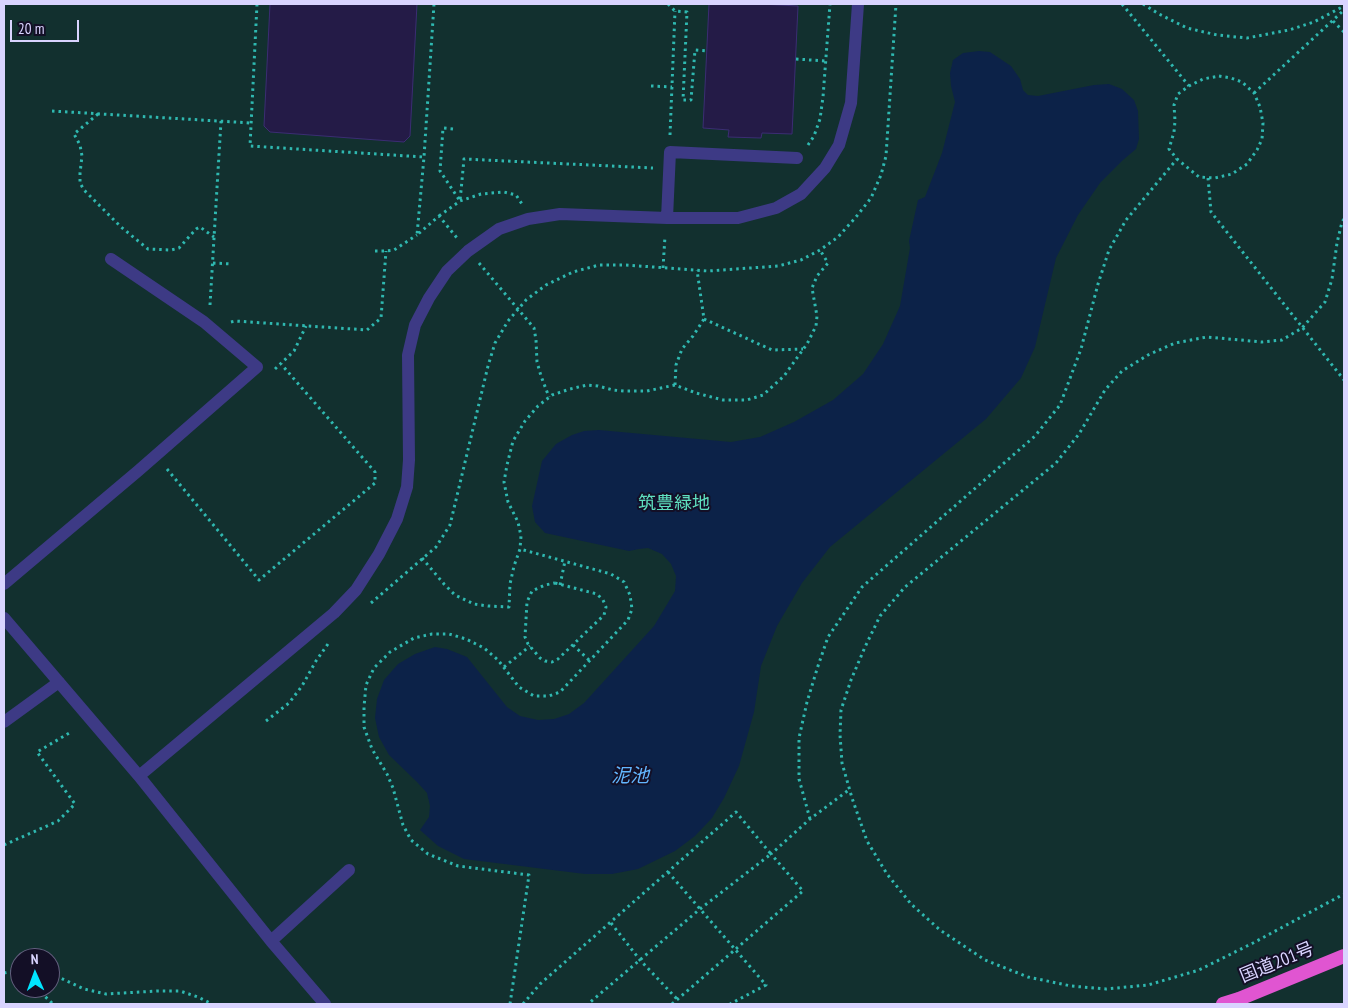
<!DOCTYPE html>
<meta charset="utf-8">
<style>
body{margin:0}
#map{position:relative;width:1348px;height:1008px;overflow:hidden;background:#130f26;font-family:"PT Sans Narrow",sans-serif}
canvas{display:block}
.frame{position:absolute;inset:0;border:5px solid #d9d4ff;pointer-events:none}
.north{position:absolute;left:10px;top:948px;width:50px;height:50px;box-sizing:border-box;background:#130f26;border:1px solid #625e7d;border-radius:50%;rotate:358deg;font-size:14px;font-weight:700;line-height:20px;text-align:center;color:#d9d4ff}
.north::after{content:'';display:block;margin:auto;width:18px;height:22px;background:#00e5ff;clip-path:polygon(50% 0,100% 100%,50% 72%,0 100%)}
.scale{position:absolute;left:10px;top:20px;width:69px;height:22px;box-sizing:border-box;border:2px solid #d9d4ff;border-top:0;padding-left:6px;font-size:15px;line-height:18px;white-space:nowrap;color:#d9d4ff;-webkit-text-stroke:4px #130f26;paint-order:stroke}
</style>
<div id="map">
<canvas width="1348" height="1008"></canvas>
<div class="frame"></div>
<div class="north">N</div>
<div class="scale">20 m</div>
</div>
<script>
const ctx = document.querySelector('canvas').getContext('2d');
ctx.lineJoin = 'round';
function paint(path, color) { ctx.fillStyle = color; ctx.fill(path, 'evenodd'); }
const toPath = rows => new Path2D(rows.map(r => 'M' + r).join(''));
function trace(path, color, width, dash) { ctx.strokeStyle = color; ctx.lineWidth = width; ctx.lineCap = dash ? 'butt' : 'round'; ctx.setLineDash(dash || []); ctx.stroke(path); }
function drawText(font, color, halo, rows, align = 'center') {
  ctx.font = font + ' "PT Sans Narrow","Noto Sans JP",sans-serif'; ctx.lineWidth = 4; ctx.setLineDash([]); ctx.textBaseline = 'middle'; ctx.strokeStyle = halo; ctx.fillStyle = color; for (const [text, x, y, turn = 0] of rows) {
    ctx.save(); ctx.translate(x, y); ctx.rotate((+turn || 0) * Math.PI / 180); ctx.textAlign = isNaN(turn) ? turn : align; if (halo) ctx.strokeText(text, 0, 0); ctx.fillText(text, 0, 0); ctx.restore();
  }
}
paint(toPath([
 [4,4,1344,4,1344,1004,4,1004],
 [20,958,50,958,50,988,20,988]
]), '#12302f');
paint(toPath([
 [979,51,990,52,1011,66,1020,79,1023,90,1028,95,1038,96,1094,85,1109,84,1122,89,1134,100,1138,111,1139,139,1136,149,1123,160,1100,183,1078,215,1056,258,1035,347,1021,378,986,419,830,547,802,583,777,626,761,666,754,712,739,766,724,798,712,818,695,836,675,851,638,869,612,874,585,874,464,859,438,846,420,830,429,817,430,806,427,793,417,782,389,755,379,737,375,718,377,699,384,680,398,664,415,654,435,647,447,649,467,657,507,707,520,716,538,720,554,719,569,714,584,703,654,626,675,591,676,576,671,564,662,554,648,548,639,549,629,551,545,533,535,522,532,506,542,461,556,444,572,435,584,431,599,430,731,442,760,437,794,422,833,400,863,374,883,344,900,306,910,248,909,241,918,200,925,197,942,153,955,102,951,86,950,73,953,60,963,53]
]), '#0c2248');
const building = toPath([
 [270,4,417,4,410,136,404,142,270,132,264,126,270,4],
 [709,4,760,4,798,6,792,134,762,133,761,138,728,137,729,130,703,128,709,4]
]);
paint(building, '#241b47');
trace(building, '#3b2d73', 1);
trace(toPath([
 [257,4,250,146,424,157],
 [434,4,424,157,417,235,439,216,457,238],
 [668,4,675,11,687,12,683,100,691,100,695,50,707,51],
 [1122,4,1189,86],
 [1143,4,1159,14,1187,28,1217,35,1247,38,1289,30,1314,22,1344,6],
 [1333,21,1344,32],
 [796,59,825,61],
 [1219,76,1231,78,1242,82,1254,93,1260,107,1263,123,1262,139,1257,150,1247,164,1232,174,1215,178,1199,177,1177,159,1169,149,1174,132,1175,121,1174,105,1178,94,1189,86,1203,79,1219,76],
 [651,86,672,87],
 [1254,93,1344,10],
 [52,111,251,123],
 [98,114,74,134,80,145,82,156,80,173,80,183,84,190,121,227,148,249,171,250,179,248,196,229,200,227,214,237],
 [453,129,443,128,440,171,460,201,464,159,653,168],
 [670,135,675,11],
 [808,145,814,136,820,119,823,97,830,4],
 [1208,178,1211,212,1344,380],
 [439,216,460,201,481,194,504,192,516,195,522,204],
 [1344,219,1342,222,1337,243,1332,279,1325,302,1302,328,1282,340,1262,342,1207,337,1175,343,1148,355,1122,371,1105,390,1079,434,1056,463,905,587,880,616,865,647,851,680,841,710,840,735,842,763,852,798,867,841,887,874,911,904,940,930,985,960,1028,977,1071,986,1106,989,1148,985,1199,970,1253,943,1344,894],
 [375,251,386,251,394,250,417,235],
 [213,263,231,264],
 [479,263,534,328,536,340,537,362,541,376,549,397],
 [663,268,665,236],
 [210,305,221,121],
 [704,319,772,350,803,349],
 [231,322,235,321,367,330,381,318,386,251],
 [275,369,294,351,306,326],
 [675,385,676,365,682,349,693,336,704,319,697,270],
 [167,469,259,580,375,483,375,472,281,364],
 [422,558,444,584,455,595,474,604,488,606,509,607,510,584,514,566,520,549,521,536,518,522,508,502,504,482,507,465,513,441,525,421,538,406,552,395,570,389,587,385,598,386,613,390,624,391,647,391,675,385,696,393,723,400,747,400,763,395,784,376,807,344,816,326,817,316,812,288,817,276,828,263,820,250],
 [555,583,597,594,603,600,606,607,604,615,558,659,552,662,545,661,540,658,528,644,525,637,527,602,532,591,545,585,555,583],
 [560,585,565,561],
 [371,603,436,547,450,525,488,366,495,343,508,321,526,300,546,285,573,272,599,265,626,265,708,271,778,266,801,260,820,250,838,237,856,217,871,198,881,175,886,156,896,4],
 [573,645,590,661],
 [504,667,530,646],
 [266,721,289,703,302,686,316,661,330,641],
 [810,819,799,779,799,738,807,702,818,666,828,637,862,587,1035,436,1060,405,1081,349,1098,284,1109,250,1126,220,1177,159],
 [4,845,58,821,75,804,37,752,71,732],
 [668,872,766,985,730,1004],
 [611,923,640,960,677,999],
 [4,973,20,970],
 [50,973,84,989,106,994,158,991,180,991,198,997,212,1004],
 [36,988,53,1004],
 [510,1004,529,875,458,866,428,854,411,840,403,825,393,788,387,774,372,749,364,727,364,707,366,685,374,668,390,652,414,638,432,634,449,634,466,639,484,648,498,660,519,687,534,696,549,696,560,692,628,620,632,609,630,595,624,582,611,574,520,549],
 [523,1004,540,984,736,812,771,854,700,909,588,1004],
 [672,1004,803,891,771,854,810,819,850,789]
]), '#2fb8b0', 3, [2.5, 4]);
trace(toPath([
 [667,218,670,152,797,158],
 [4,584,138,471,257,367,204,322,111,259],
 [4,618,139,776,271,941,325,1004],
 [4,722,59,682],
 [139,776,334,613,356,590,379,554,397,519,407,487,409,460,408,355,415,325,429,298,447,271,468,251,499,229,528,219,560,214,667,218,738,218,776,208,801,194,825,168,839,145,851,103,858,4],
 [271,941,349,870]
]), '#3d3a85', 12);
trace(toPath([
 [1223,1004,1239,999,1344,956]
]), '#e055d1', 14);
drawText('18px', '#5fe0c0', '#130f26', [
 ["筑豊緑地",674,504]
]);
drawText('18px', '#d9d4ff', '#130f26', [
 ["国道201号",1277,963,-22]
]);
drawText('italic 19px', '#62b6ff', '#130f26', [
 ["泥池",630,777]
]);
</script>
